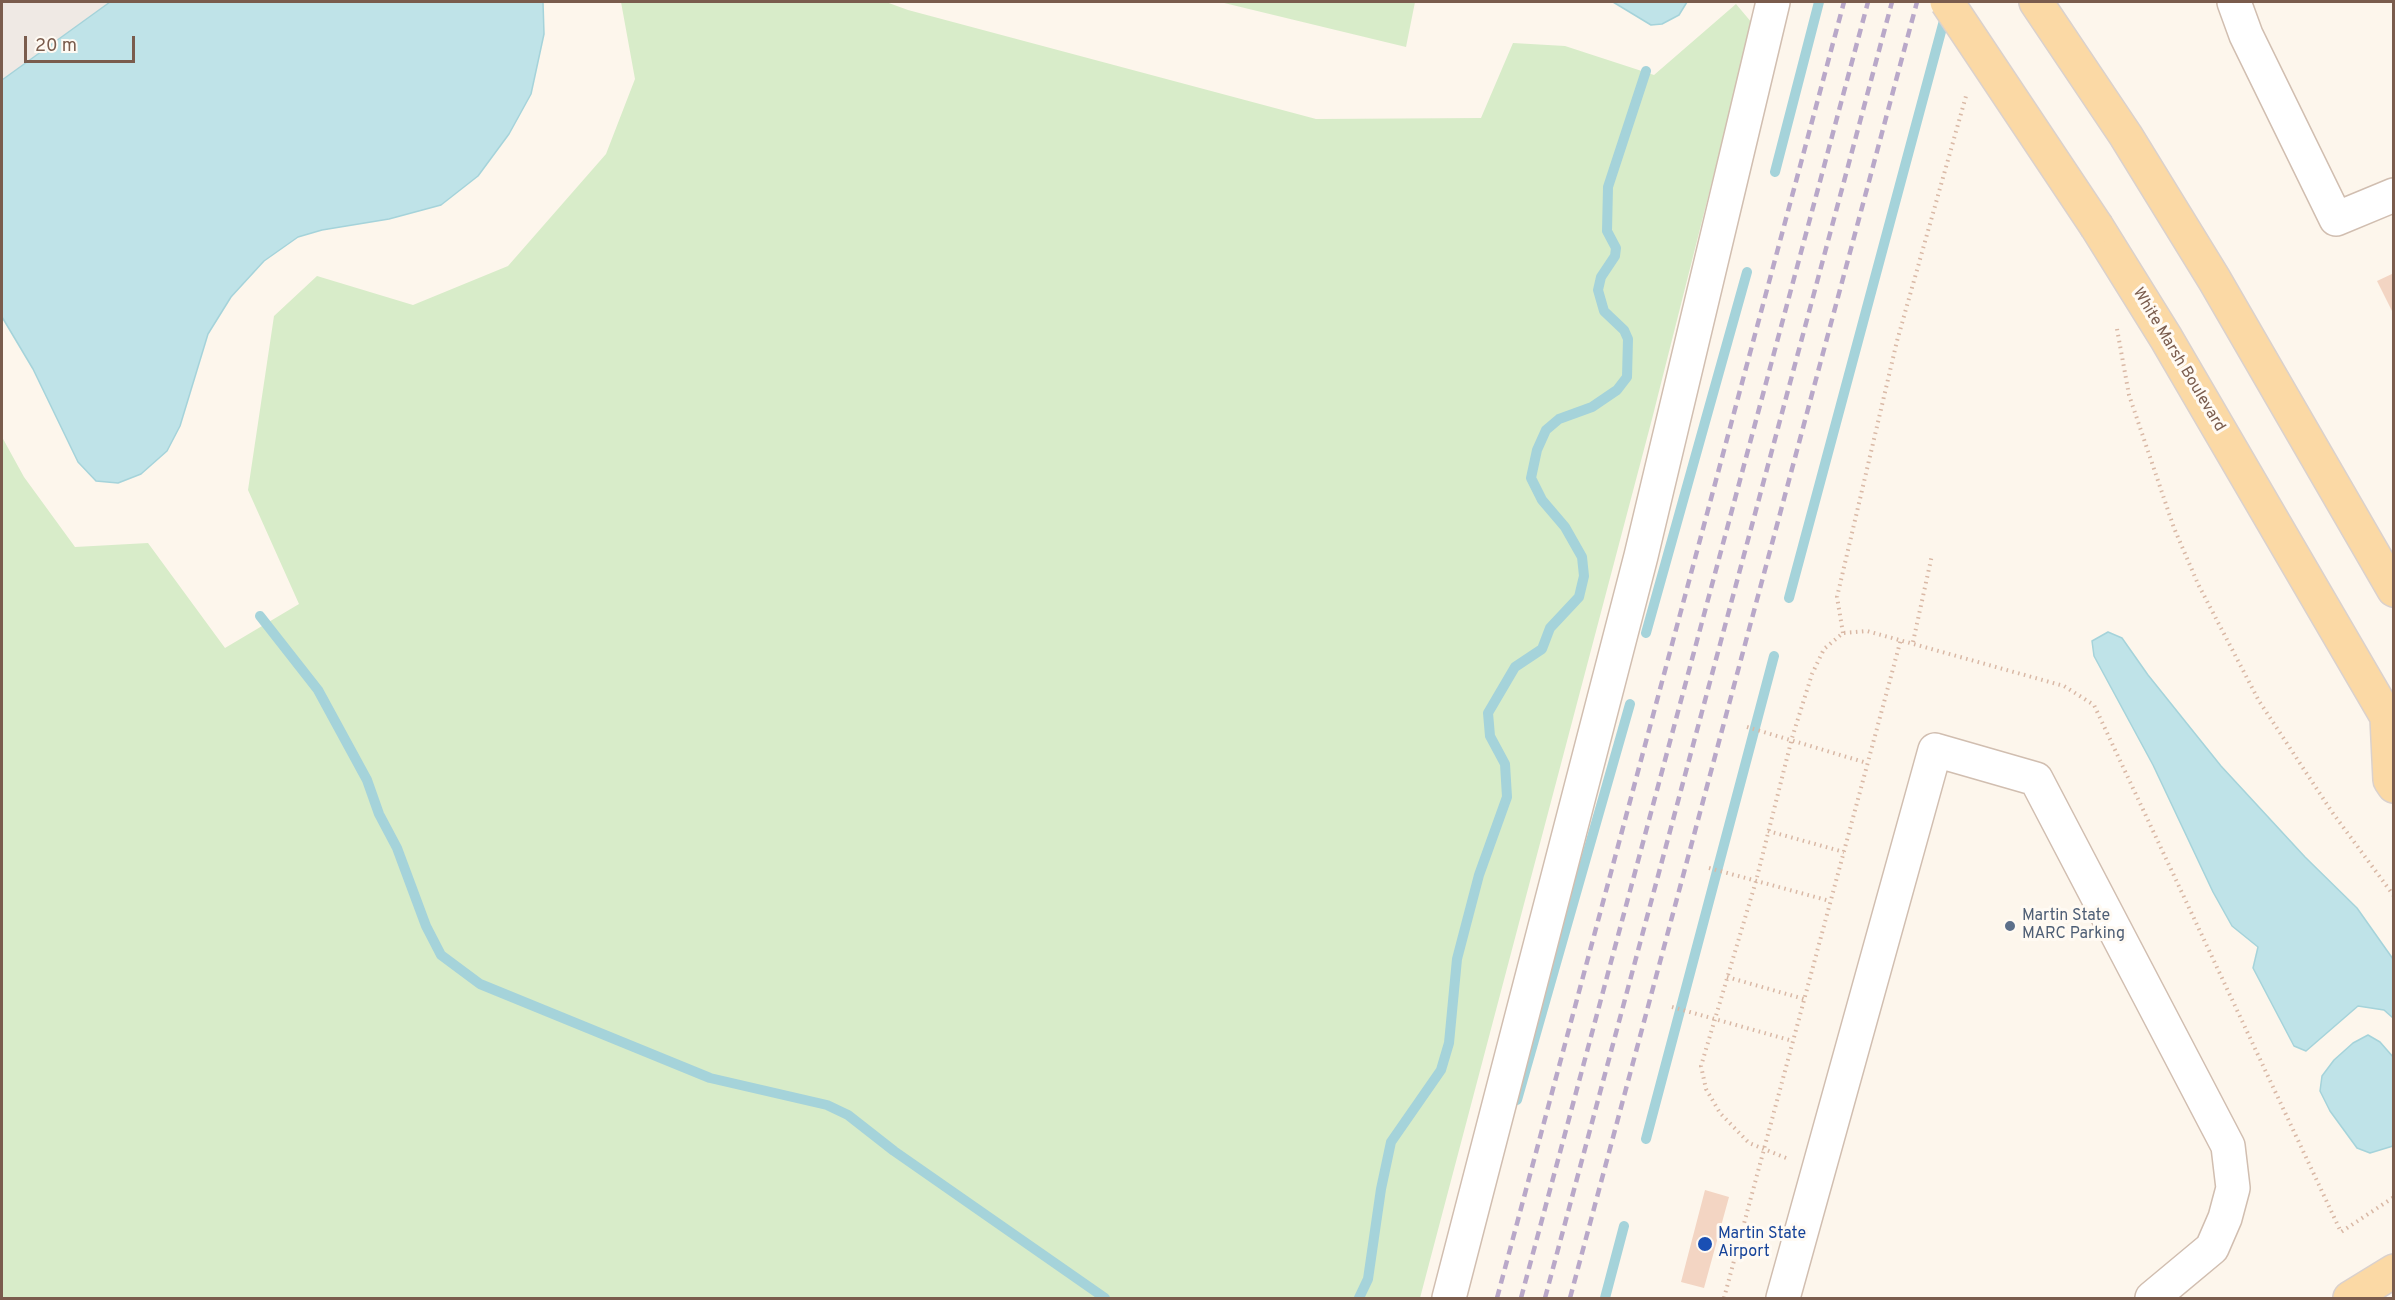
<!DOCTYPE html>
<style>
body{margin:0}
#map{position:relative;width:2395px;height:1300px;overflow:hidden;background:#fdf6ec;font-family:Overpass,sans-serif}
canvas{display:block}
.frame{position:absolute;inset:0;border:3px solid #7a5c4d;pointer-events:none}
.scale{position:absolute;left:24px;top:36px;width:111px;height:27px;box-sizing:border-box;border:3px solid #7a5c4d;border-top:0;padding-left:8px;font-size:18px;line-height:21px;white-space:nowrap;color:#7a5c4d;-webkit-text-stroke:4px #fffaf3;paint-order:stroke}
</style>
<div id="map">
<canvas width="2395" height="1300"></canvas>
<div class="frame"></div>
<div class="scale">20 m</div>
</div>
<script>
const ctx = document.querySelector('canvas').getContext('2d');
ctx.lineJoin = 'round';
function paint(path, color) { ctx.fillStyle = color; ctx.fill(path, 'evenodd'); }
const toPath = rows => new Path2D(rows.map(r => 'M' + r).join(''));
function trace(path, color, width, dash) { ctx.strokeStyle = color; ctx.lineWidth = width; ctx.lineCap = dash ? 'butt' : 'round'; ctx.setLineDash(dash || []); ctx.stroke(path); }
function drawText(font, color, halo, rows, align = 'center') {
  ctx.font = font + ' Overpass,sans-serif'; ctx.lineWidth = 6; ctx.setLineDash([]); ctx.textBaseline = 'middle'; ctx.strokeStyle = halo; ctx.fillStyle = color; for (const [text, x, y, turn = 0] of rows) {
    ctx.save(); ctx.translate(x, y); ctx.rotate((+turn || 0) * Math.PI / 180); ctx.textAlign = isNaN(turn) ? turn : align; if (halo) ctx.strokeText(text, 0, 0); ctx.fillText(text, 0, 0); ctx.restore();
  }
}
paint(toPath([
 [2,2,120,2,2,88]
]), '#efe9e4');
paint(toPath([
 [621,2,886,2,908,10,1316,119,1481,118,1513,43,1565,46,1654,75,1736,4,1752,23,1652,419,1420,1298,2,1298,2,437,24,477,75,547,148,543,225,648,299,604,248,490,274,316,317,276,413,305,508,266,606,154,635,79],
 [1220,2,1415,2,1406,47]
]), '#d8ecc9');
const water = toPath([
 [110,2,543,2,544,34,531,94,509,134,478,176,441,205,389,219,322,230,298,237,264,261,231,297,208,334,180,426,167,451,141,474,118,483,96,481,78,462,33,369,2,317,2,80,110,2],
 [1613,2,1687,2,1679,15,1662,24,1651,25,1613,2],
 [2108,632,2122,638,2148,675,2221,766,2305,857,2357,908,2393,959,2393,1018,2384,1010,2358,1006,2306,1051,2294,1046,2253,968,2258,947,2232,926,2213,892,2153,765,2094,656,2092,641,2108,632],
 [2368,1035,2380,1042,2394,1058,2393,1146,2370,1153,2357,1148,2330,1111,2320,1091,2322,1076,2334,1060,2353,1043,2368,1035]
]);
paint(water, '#bfe3e8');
trace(water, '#a5d3da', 1.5);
trace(toPath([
 [1775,172,1819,2],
 [1789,598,1946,13],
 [260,616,318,690,367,780,379,814,397,848,426,926,441,955,480,984,710,1078,827,1105,848,1115,894,1151,1105,1298],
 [1646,633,1747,272],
 [1517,1100,1630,704],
 [1646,1139,1774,656],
 [1359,1298,1368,1279,1381,1189,1391,1142,1441,1070,1449,1043,1457,959,1479,875,1507,797,1505,764,1490,736,1488,713,1515,667,1542,649,1550,628,1579,597,1584,576,1582,557,1565,527,1542,500,1531,478,1537,450,1546,430,1559,419,1592,407,1617,390,1627,377,1628,339,1624,330,1604,311,1598,290,1601,277,1615,256,1616,248,1607,231,1608,187,1646,71],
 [1605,1298,1624,1226]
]), '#a5d3da', 10);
paint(toPath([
 [2394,273,2394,315,2377,281],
 [1705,1190,1729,1197,1704,1288,1681,1282]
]), '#f3d5c3');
const minor = toPath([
 [2234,2,2246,35,2336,219,2394,195],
 [1449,1298,1641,556,1773,2],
 [1783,1298,1935,750,2036,779,2228,1146,2233,1188,2225,1218,2212,1248,2152,1298]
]);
const major = toPath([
 [2036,2,2126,136,2214,279,2394,590],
 [2097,227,2166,338,2394,729],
 [2387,718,2390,780,2394,786],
 [2350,1298,2394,1271]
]);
trace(minor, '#d1beb0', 36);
trace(major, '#dad1cd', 36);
trace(toPath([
 [2117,329,2129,395,2174,528,2198,584,2259,701,2332,812,2394,896],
 [1843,633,1837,597,1897,341,1966,96],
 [1913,642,1932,555],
 [1747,727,1867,763],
 [1768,831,1844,852],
 [1709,868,1830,901],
 [1727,977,1804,999],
 [1672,1007,1793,1041],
 [1786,1158,1749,1143,1720,1113,1706,1089,1701,1066,1756,881,1792,738,1812,674,1824,649,1843,633,1867,631,2064,686,2094,705,2341,1232,2394,1197],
 [1724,1298,1901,639]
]), '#d9b8a5', 4, [1.5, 4.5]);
trace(minor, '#fff', 33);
trace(major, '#fbd9a5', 33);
trace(toPath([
 [1497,1298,1844,2],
 [1521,1298,1868,2],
 [1545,1298,1892,2],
 [1570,1298,1917,2]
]), '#b9a8c9', 4.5, [9, 6]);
const majorBridge = toPath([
 [1947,2,2097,227]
]);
trace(majorBridge, '#dad1cd', 36, []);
trace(majorBridge, '#fbd9a5', 33);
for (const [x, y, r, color] of [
 [2010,926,6,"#5c6f8a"],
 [1705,1244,8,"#1a4fb4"]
]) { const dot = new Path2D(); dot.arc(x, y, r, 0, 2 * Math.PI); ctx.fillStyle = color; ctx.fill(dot); trace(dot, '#fffaf3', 2); }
drawText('16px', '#7a5c4d', '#fffaf3', [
 ["White Marsh Boulevard",2178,360,59]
]);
drawText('16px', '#4e5e75', '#fffaf3', [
 ["Martin State",2022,917],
 ["MARC Parking",2022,935]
], 'left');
drawText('16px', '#164399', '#fffaf3', [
 ["Martin State",1718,1235],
 ["Airport",1718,1253]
], 'left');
</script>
